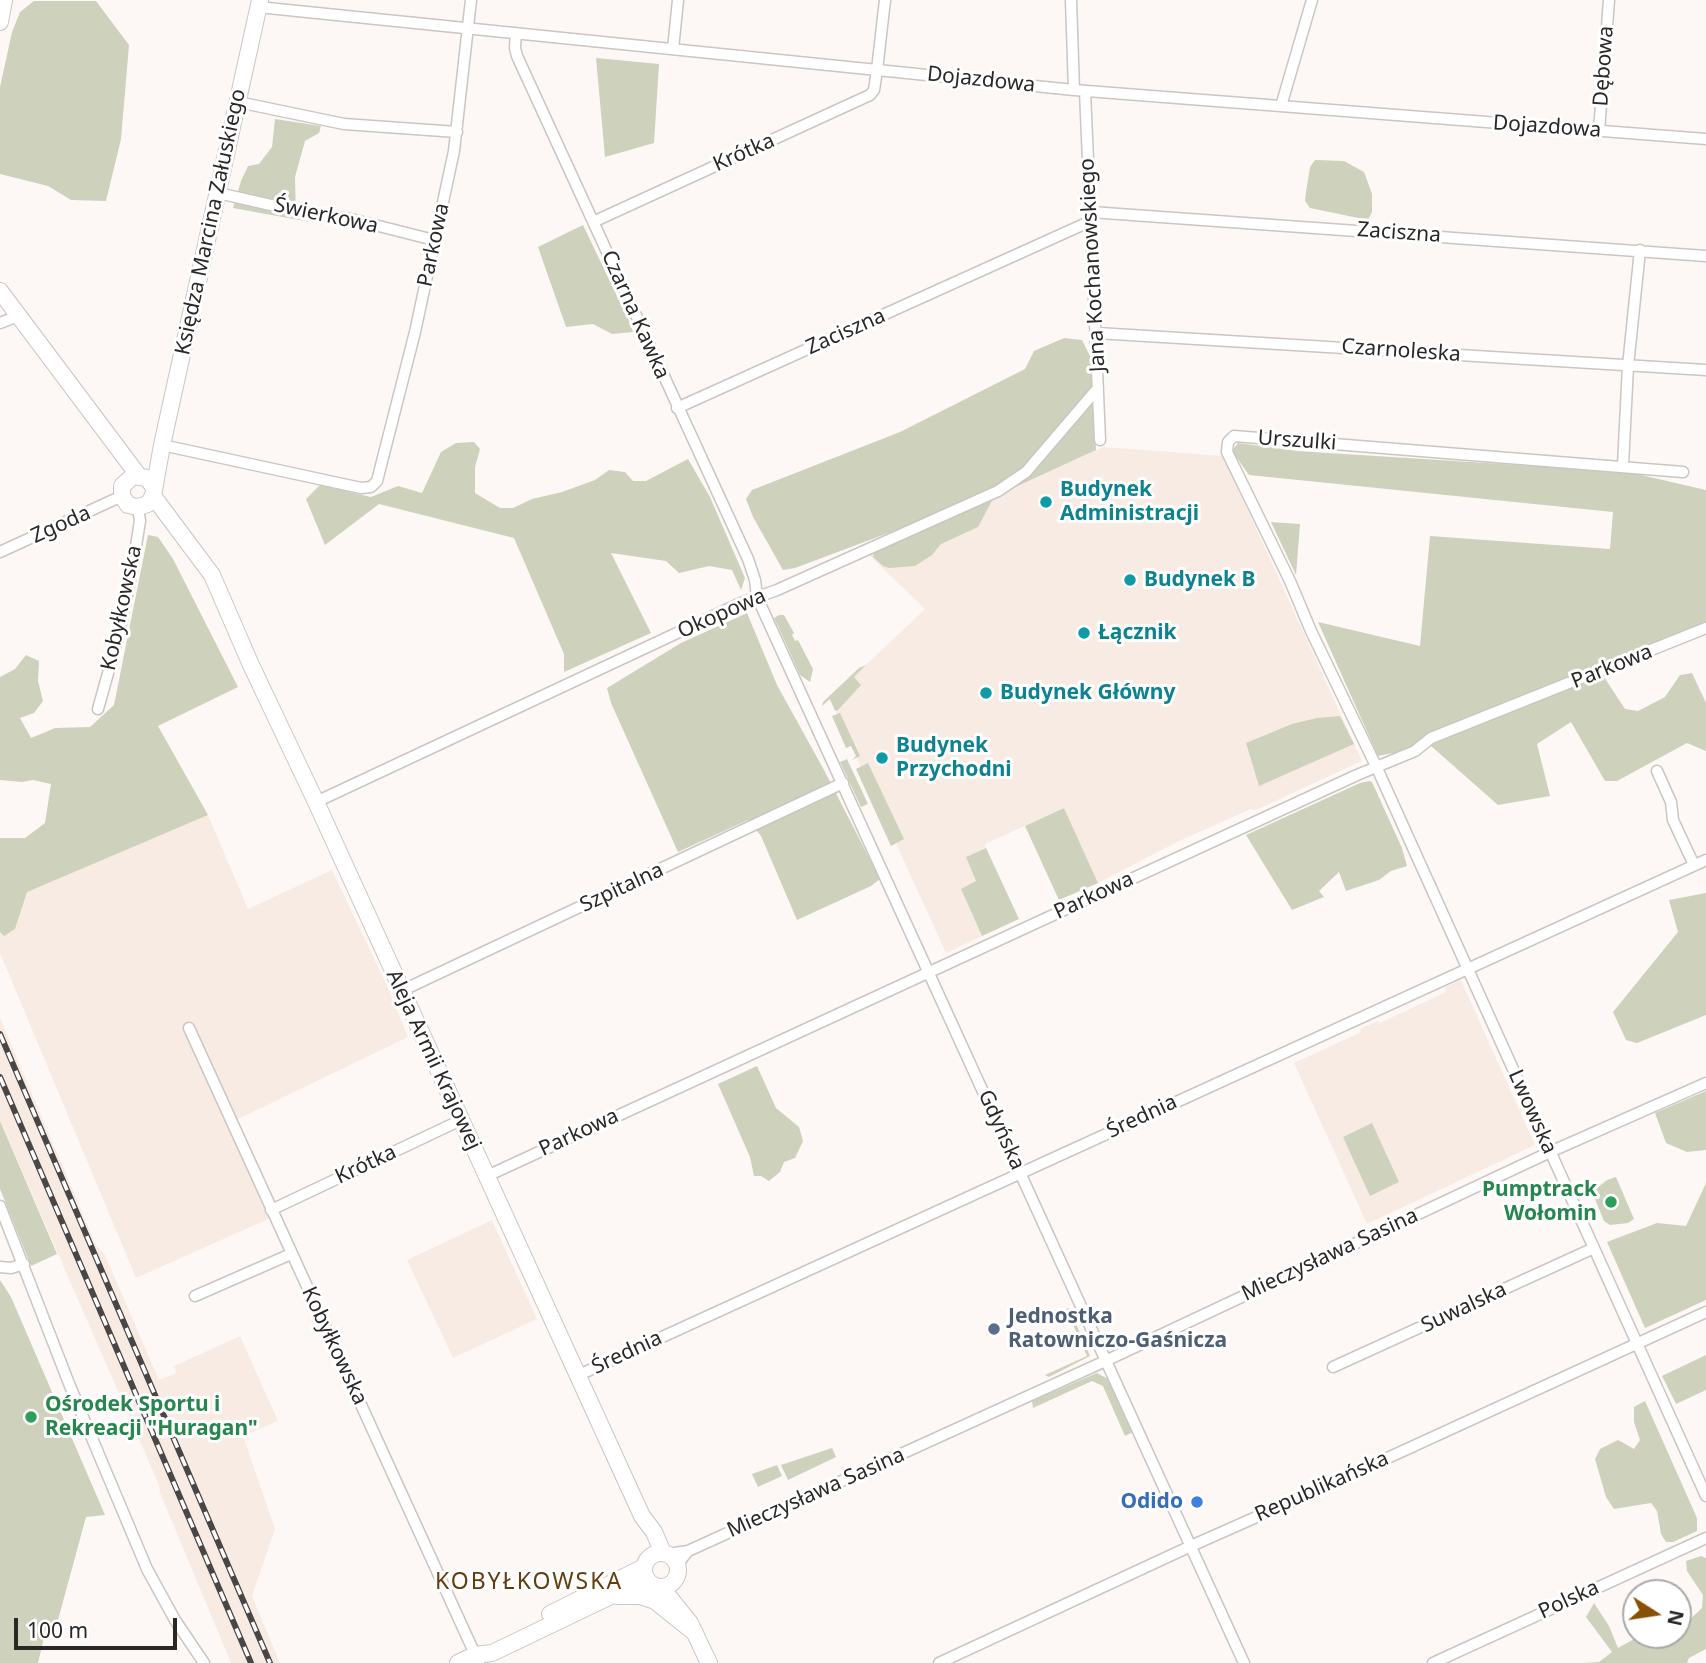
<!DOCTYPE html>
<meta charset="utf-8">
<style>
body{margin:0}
#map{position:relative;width:1706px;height:1663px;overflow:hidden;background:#fdf8f5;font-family:"Noto Sans",sans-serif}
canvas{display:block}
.north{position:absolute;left:1622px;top:1579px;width:70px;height:70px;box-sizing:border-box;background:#fff;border:2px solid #aaa9a9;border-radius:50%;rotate:102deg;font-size:19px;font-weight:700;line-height:28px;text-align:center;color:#2a2827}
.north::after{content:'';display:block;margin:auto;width:24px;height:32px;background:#885002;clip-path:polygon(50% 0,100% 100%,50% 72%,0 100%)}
.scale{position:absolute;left:14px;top:1618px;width:163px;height:32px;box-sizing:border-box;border:4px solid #2a2827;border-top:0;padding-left:9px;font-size:21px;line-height:24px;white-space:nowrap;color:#2a2827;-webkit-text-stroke:5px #fff;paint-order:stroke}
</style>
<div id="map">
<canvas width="1706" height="1663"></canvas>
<div class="north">N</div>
<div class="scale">100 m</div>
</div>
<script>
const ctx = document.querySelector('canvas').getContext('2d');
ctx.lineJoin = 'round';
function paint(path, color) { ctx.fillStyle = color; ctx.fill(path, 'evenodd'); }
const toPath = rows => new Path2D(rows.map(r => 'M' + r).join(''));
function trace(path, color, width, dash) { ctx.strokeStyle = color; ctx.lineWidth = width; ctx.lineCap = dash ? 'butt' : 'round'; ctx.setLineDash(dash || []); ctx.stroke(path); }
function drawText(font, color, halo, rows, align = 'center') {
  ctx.font = font + ' "Noto Sans",sans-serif'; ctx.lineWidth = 6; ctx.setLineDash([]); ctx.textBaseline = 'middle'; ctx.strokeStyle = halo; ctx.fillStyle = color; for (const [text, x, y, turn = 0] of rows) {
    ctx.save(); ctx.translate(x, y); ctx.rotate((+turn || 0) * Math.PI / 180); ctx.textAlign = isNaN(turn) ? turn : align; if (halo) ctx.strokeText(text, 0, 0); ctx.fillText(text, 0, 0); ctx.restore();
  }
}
paint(toPath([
 [1103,447,1223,456,1362,761,1256,810,1251,809,1177,842,1098,883,1064,808,985,844,986,848,966,857,976,881,961,889,982,936,946,953,830,699,925,609,869,555],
 [208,815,248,909,332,870,388,988,408,1037,232,1122,275,1216,136,1278,0,953,0,902],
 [1461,980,1535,1145,1367,1224,1294,1063,1361,1032,1360,1029,1378,1021,1380,1023,1446,992,1445,987],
 [0,1018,96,1245,105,1255,159,1380,176,1373,174,1366,240,1336,278,1421,243,1436,275,1529,252,1596,280,1663,231,1663,160,1493,159,1485,0,1121],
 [492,1220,537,1319,453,1358,407,1260]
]), '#f8ebe4');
paint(toPath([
 [34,1,96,1,129,45,121,139,106,201,71,200,48,186,0,174,0,87,12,32,20,12],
 [596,58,659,64,654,143,605,157],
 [275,119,321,126,319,133,305,141,295,177,296,218,310,222,233,208,241,181,248,166,259,164,272,147],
 [1315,160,1344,161,1364,172,1372,194,1372,212,1368,220,1310,208,1305,201,1306,192,1310,167],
 [583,225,629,321,633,332,612,334,593,324,566,327,538,247],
 [1064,338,1082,340,1092,360,1096,450,994,497,978,527,941,544,932,555,915,566,889,568,883,566,873,557,874,553,911,535,899,529,795,568,783,570,753,517,746,499,752,490,900,432,1025,369,1034,351],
 [474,442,480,449,475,467,475,493,500,508,513,508,532,499,562,492,595,480,609,470,625,472,633,481,646,481,688,459,710,497,745,578,741,590,732,570,709,566,679,573,666,561,611,553,651,633,564,672,564,654,514,538,379,504,325,545,306,499,320,485,371,497,398,486,422,493,441,452,456,443],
 [1238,443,1297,451,1628,472,1706,490,1706,631,1604,677,1625,709,1638,711,1665,697,1680,675,1692,673,1706,703,1706,751,1687,743,1617,781,1605,781,1571,722,1537,744,1550,796,1498,805,1431,746,1378,756,1318,622,1420,646,1430,536,1610,549,1613,512,1249,475,1232,451],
 [1271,522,1300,524,1296,575],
 [148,535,158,537,173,559,238,687,158,726,208,815,27,892,15,929,4,936,0,932,0,838,25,838,45,823,51,784,33,780,22,782,0,780,0,677,15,669,26,655,39,661,38,681,43,701,34,713,20,718,31,738,55,728,90,727,114,705],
 [747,613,777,685,824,770,880,879,871,886,797,920,761,836,748,820,678,852,611,703,607,688,681,643],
 [779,615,784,615,794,633,792,635,795,641,798,640,813,669,810,682,800,675,782,635,774,618],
 [866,665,854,677,861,685,838,710,835,711,830,699,822,706,823,702,859,668],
 [840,713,860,756,852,760,856,756,851,746,846,748,832,716],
 [1340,716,1354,744,1259,786,1246,743,1292,724,1317,718],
 [847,759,868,804,861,807,840,762],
 [868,763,904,839,891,846,856,769],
 [1369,781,1372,782,1402,848,1407,866,1391,871,1379,880,1346,891,1339,872,1319,891,1324,897,1292,910,1246,835,1360,783],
 [1064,808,1098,883,1059,900,1025,826],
 [986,848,1019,919,982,936,961,889,976,881,966,857],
 [1706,893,1706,1015,1637,1043,1626,1040,1613,1012,1678,932,1669,900],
 [757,1066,776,1108,799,1127,803,1141,795,1158,784,1162,780,1172,769,1181,761,1176,754,1176,750,1157,718,1084],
 [1706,1091,1706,1150,1687,1152,1666,1143,1655,1113],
 [0,1121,57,1254,31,1266,0,1189],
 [1372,1123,1399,1182,1370,1196,1343,1137],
 [1616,1177,1634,1219,1628,1223,1610,1225,1604,1221,1592,1192,1607,1180],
 [1706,1183,1706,1300,1645,1328,1607,1242,1657,1223,1686,1226],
 [0,1280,11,1297,105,1515,86,1517,55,1631,46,1629,38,1663,0,1663],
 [1069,1308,1090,1356,1049,1377,1045,1375,1087,1356,1066,1309],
 [1706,1355,1706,1390,1676,1404,1662,1376],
 [1097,1373,1108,1379,1133,1432,1125,1436,1103,1386,1092,1381,1033,1408,1032,1401],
 [1645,1401,1697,1518,1697,1531,1673,1542,1666,1542,1661,1534,1657,1511,1651,1503,1614,1509,1606,1497,1595,1459,1600,1449,1618,1440,1634,1449,1640,1440,1634,1422,1634,1407],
 [832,1448,836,1457,788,1480,781,1465],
 [777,1465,782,1476,758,1487,752,1474],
 [1701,1556,1706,1558,1706,1649,1689,1658,1687,1663,1584,1663,1599,1662,1612,1652,1586,1617,1594,1603,1609,1626,1618,1648,1641,1635,1678,1635,1678,1623,1688,1621,1702,1608,1703,1595,1687,1571,1686,1561]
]), '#ced1bc');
const street = toPath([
 [1071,0,1074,90],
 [258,7,1074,90,1706,139],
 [516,33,515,48,517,56,748,559,755,580,757,597,1244,1663],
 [673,49,678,0],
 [1085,91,1100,440],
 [238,102,344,124,457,132],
 [1281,106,1312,0],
 [1599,131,1609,0],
 [218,193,293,210,355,220,434,240],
 [1091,212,1706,256],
 [593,222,870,95,874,90,877,70,885,0],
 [0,323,18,316],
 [1097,333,1706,370],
 [677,408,1091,221],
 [162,445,361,488,371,487,377,481,415,332,454,151,471,0],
 [1623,465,1628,366,1640,250],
 [1683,472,1234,436,1228,442,1227,452,1290,581,1311,631,1376,766,1706,1496],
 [0,552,122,496],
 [98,709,119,634,132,571,140,521,138,507],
 [1657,771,1671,802,1673,820,1694,865],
 [316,802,741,603,777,590,998,491,1026,472,1098,388],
 [401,991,843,783],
 [189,1028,479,1663],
 [487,1176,1357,775,1415,751,1431,738,1706,628],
 [0,1206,70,1386,147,1569,175,1620,204,1663],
 [271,1210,461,1120],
 [0,1267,11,1268,24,1264],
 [195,1296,291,1254],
 [1333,1367,1594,1248],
 [579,1375,1706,860],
 [668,1554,688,1551,765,1516,1101,1363,1550,1152,1706,1083],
 [677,1565,688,1551],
 [939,1663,1191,1546,1333,1483,1706,1312],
 [1433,1663,1706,1538]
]);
const secondary = toPath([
 [0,22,4,0],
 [0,291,138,475],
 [153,486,147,478,133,476,122,486,122,496,128,505,138,507,148,504,153,496,162,445,260,0],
 [153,496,212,575,251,665,316,802,642,1516,654,1532,663,1553],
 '644 1570a17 17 0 1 1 34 0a17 17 0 1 1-34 0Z',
 [661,1587,690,1623,709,1663],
 [617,1596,640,1596,655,1601,695,1633],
 [550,1614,644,1567],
 [458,1663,475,1655,492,1653,636,1584,650,1583]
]);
trace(street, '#cbc5c3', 13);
trace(secondary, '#cbc5c3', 18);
trace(street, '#fff', 10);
trace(secondary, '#fff', 16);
const rail = toPath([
 [0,1034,270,1663],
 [0,1077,251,1663]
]);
trace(rail, '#494645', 6);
trace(rail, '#fff', 3.5, [10]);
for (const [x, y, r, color] of [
 [1046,502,7,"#0f9aa8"],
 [1130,580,7,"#0f9aa8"],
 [1084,633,7,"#0f9aa8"],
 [986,693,7,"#0f9aa8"],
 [882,758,7,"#0f9aa8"],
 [1611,1202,7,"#2e9e5b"],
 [994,1329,7,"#5c6f8a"],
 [31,1417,7,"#2e9e5b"],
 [1197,1502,7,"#3f7fe0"]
]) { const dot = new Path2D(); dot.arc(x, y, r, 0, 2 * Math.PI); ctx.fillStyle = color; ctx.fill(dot); trace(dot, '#fff', 2.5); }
drawText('21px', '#2a2827', '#fff', [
 ["Dębowa",1604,66,-86],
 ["Dojazdowa",981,80,6],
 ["Dojazdowa",1547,127,4],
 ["Krótka",744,153,-24],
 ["Świerkowa",326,216,12],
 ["Księdza Marcina Załuskiego",211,222,-78],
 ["Zaciszna",1399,233,4],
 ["Parkowa",434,245,-78],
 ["Jana Kochanowskiego",1093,265,-93],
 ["Czarna Kawka",635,315,66],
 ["Zaciszna",846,332,-24],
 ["Czarnoleska",1401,351,4],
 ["Urszulki",1297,441,4],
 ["Zgoda",61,525,-24],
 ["Kobyłkowska",122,608,-78],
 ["Okopowa",722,614,-24],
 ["Parkowa",1612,667,-22],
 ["Szpitalna",622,888,-25],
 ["Parkowa",1094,896,-25],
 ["Aleja Armii Krajowej",433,1060,65],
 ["Lwowska",1532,1112,66],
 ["Średnia",1142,1117,-25],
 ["Gdyńska",1001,1130,66],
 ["Parkowa",579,1133,-25],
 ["Krótka",366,1165,-25],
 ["Mieczysława Sasina",1330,1255,-25],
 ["Suwalska",1464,1308,-25],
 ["Kobyłkowska",334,1346,65],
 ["Średnia",627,1353,-25],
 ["Republikańska",1322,1487,-24],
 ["Mieczysława Sasina",816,1493,-24],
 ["Polska",1569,1600,-25]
]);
drawText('bold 21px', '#0d838f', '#fff', [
 ["Budynek",1060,490],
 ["Administracji",1060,514],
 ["Budynek B",1144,580],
 ["Łącznik",1098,633],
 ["Budynek Główny",1000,693],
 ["Budynek",896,746],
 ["Przychodni",896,770]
], 'left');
drawText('bold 21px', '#27864d', '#fff', [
 ["Pumptrack",1597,1190],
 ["Wołomin",1597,1214],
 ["Ośrodek Sportu i",45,1405,"left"],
 ["Rekreacji \"Huragan\"",45,1429,"left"]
], 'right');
drawText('bold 21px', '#4e5e75', '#fff', [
 ["Jednostka",1008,1317],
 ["Ratowniczo-Gaśnicza",1008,1341]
], 'left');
drawText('bold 21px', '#366cbe', '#fff', [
 ["Odido",1183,1502]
], 'right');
ctx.letterSpacing = '2px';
drawText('23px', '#643d0f', '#fff', [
 ["KOBYŁKOWSKA",529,1582]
]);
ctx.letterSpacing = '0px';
</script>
